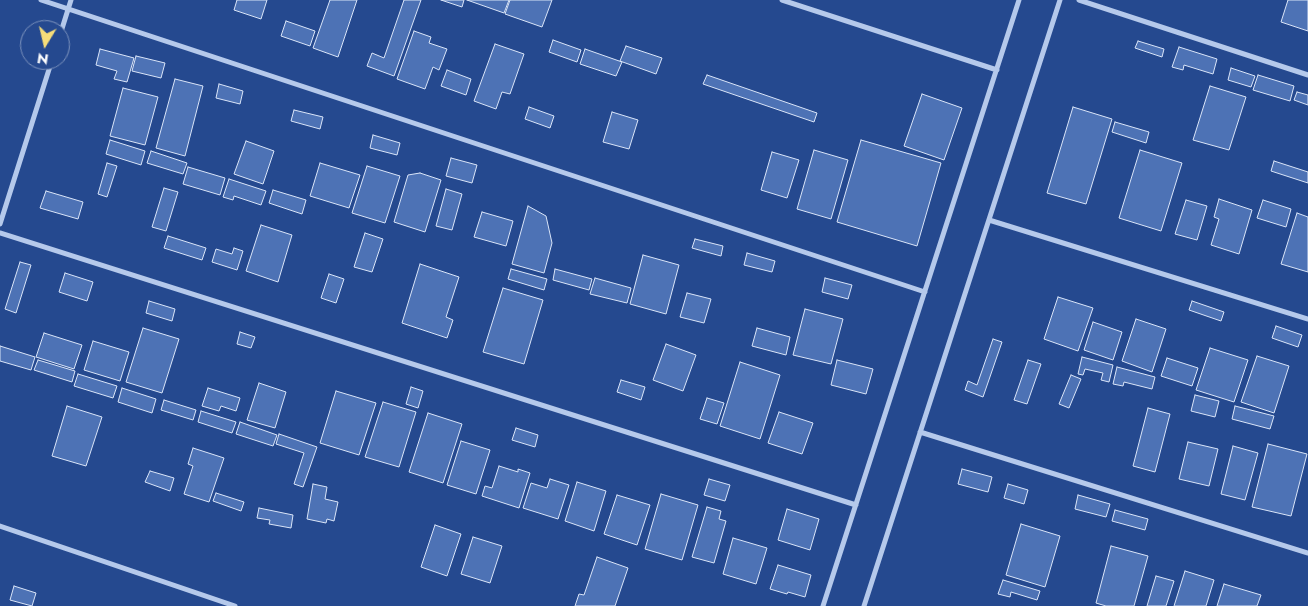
<!DOCTYPE html>
<style>
body{margin:0}
#map{position:relative;width:1308px;height:606px;overflow:hidden;background:#25498f;font-family:Jost,sans-serif}
canvas{display:block}
.north{position:absolute;left:20px;top:20px;width:50px;height:50px;box-sizing:border-box;background:#25498f;border:1px solid #7c92bc;border-radius:50%;rotate:189deg;font-size:14px;font-weight:700;line-height:20px;text-align:center;color:#fff}
.north::after{content:'';display:block;margin:auto;width:18px;height:22px;background:#f5dd79;clip-path:polygon(50% 0,100% 100%,50% 72%,0 100%)}
</style>
<div id="map">
<canvas width="1308" height="606"></canvas>
<div class="north">N</div>
</div>
<script>
const ctx = document.querySelector('canvas').getContext('2d');
ctx.lineJoin = 'round';
function paint(path, color) { ctx.fillStyle = color; ctx.fill(path, 'evenodd'); }
const toPath = rows => new Path2D(rows.map(r => 'M' + r).join(''));
function trace(path, color, width, dash) { ctx.strokeStyle = color; ctx.lineWidth = width; ctx.lineCap = dash ? 'butt' : 'round'; ctx.setLineDash(dash || []); ctx.stroke(path); }
const building = toPath([
 [237,0,267,0,261,19,234,10,237,0],
 [330,0,357,0,338,57,313,48,330,0],
 [404,0,421,0,394,76,367,66,372,53,384,58,404,0],
 [441,0,464,0,462,7,441,0],
 [467,0,509,0,504,13,467,0],
 [510,0,552,0,542,27,505,14,510,0],
 [1288,0,1308,0,1308,31,1281,22,1288,0],
 [286,21,315,31,310,46,281,36,286,21],
 [414,31,431,37,429,43,447,49,439,70,433,67,425,89,397,79,414,31],
 [553,40,581,50,577,62,549,52,553,40],
 [1138,41,1164,49,1162,57,1135,48,1138,41],
 [495,44,524,54,510,94,502,92,496,109,474,101,495,44],
 [626,46,662,58,656,74,620,61,626,46],
 [1179,47,1217,59,1213,74,1184,65,1183,70,1172,67,1179,47],
 [100,49,134,58,127,82,114,79,117,71,96,65,100,49],
 [585,49,622,62,616,76,580,64,585,49],
 [136,56,165,63,161,78,132,71,136,56],
 [1231,68,1255,76,1251,87,1228,80,1231,68],
 [447,70,471,79,466,95,441,86,447,70],
 [707,75,817,113,814,122,703,84,707,75],
 [1258,75,1294,86,1290,101,1253,90,1258,75],
 [175,79,203,86,185,156,156,148,175,79],
 [219,84,243,91,240,104,216,98,219,84],
 [1210,86,1246,97,1229,150,1193,140,1210,86],
 [123,88,158,97,145,145,110,136,123,88],
 [1297,92,1308,95,1308,105,1294,100,1297,92],
 [922,94,962,108,944,160,904,146,922,94],
 [529,107,554,116,550,128,525,119,529,107],
 [1073,107,1112,119,1086,204,1047,193,1073,107],
 [294,110,323,117,320,129,291,121,294,110],
 [612,112,638,120,629,149,603,142,612,112],
 [1115,122,1149,132,1146,143,1112,132,1115,122],
 [373,135,400,143,397,155,370,148,373,135],
 [110,140,145,151,141,165,106,154,110,140],
 [861,140,941,163,917,246,837,222,861,140],
 [246,141,274,151,263,184,234,174,246,141],
 [814,150,848,160,831,219,797,209,814,150],
 [1140,150,1182,163,1161,231,1119,218,1140,150],
 [151,151,187,163,183,174,147,163,151,151],
 [772,152,799,160,787,198,761,190,772,152],
 [451,158,477,165,472,183,446,176,451,158],
 [1274,161,1308,172,1308,183,1271,171,1274,161],
 [107,163,117,166,107,197,98,194,107,163],
 [320,163,360,175,349,208,310,196,320,163],
 [367,166,400,176,385,223,352,213,367,166],
 [188,167,225,178,220,195,183,184,188,167],
 [420,173,441,180,425,232,394,222,408,175,420,173],
 [229,179,266,191,261,205,234,196,233,200,223,197,229,179],
 [164,188,178,192,166,231,152,227,164,188],
 [446,189,462,194,452,230,436,226,446,189],
 [273,190,306,200,302,214,269,203,273,190],
 [46,191,83,202,78,219,40,208,46,191],
 [1219,199,1252,210,1239,254,1211,245,1219,219,1214,217,1219,199],
 [1186,200,1207,206,1197,240,1175,234,1186,200],
 [1263,200,1291,209,1286,227,1257,218,1263,200],
 [528,206,546,216,552,243,544,273,512,264,528,206],
 [482,212,513,221,506,246,474,237,482,212],
 [1297,213,1308,217,1308,272,1281,264,1297,213],
 [261,225,292,235,278,282,246,271,261,225],
 [365,233,383,239,372,272,354,267,365,233],
 [168,236,206,248,202,260,164,248,168,236],
 [695,239,723,246,721,256,692,248,695,239],
 [234,248,243,251,237,270,212,262,216,249,232,254,234,248],
 [747,253,775,261,772,272,744,265,747,253],
 [643,255,679,265,666,314,630,304,643,255],
 [20,262,31,265,16,313,5,309,20,262],
 [420,264,459,277,446,317,453,320,447,338,402,323,420,264],
 [511,269,547,279,544,290,508,279,511,269],
 [555,269,592,279,589,290,553,280,555,269],
 [65,273,93,282,87,301,59,292,65,273],
 [329,274,344,279,336,303,321,298,329,274],
 [595,278,631,288,627,303,590,294,595,278],
 [825,278,852,285,848,299,822,292,825,278],
 [503,288,543,300,524,364,483,352,503,288],
 [687,293,711,299,704,323,680,317,687,293],
 [1058,297,1093,308,1078,351,1044,339,1058,297],
 [149,301,175,309,172,321,146,313,149,301],
 [1192,301,1224,312,1221,321,1189,310,1192,301],
 [805,309,843,319,831,364,793,355,805,309],
 [1136,319,1166,329,1152,372,1122,361,1136,319],
 [1093,322,1122,332,1113,360,1084,350,1093,322],
 [1276,326,1302,335,1298,347,1272,338,1276,326],
 [143,328,179,339,162,393,126,382,143,328],
 [757,328,790,337,786,355,752,346,757,328],
 [240,332,255,337,251,348,237,344,240,332],
 [44,333,82,345,74,369,36,357,44,333],
 [993,339,1002,342,983,397,965,390,968,381,977,385,993,339],
 [93,341,129,352,120,381,84,370,93,341],
 [666,344,696,355,683,391,653,380,666,344],
 [0,346,35,357,31,370,0,361,0,346],
 [1210,348,1248,360,1234,402,1196,390,1210,348],
 [1257,356,1289,366,1274,413,1241,402,1257,356],
 [1082,357,1113,365,1109,382,1101,380,1103,373,1085,369,1083,375,1078,374,1082,357],
 [1167,358,1198,368,1192,386,1161,376,1167,358],
 [38,360,75,371,72,382,34,370,38,360],
 [837,360,873,369,866,394,831,385,837,360],
 [1028,360,1041,364,1027,404,1014,400,1028,360],
 [740,362,780,375,760,439,720,426,740,362],
 [1117,367,1155,377,1152,389,1124,382,1123,386,1113,384,1117,367],
 [78,374,117,386,113,398,74,386,78,374],
 [1071,375,1081,379,1069,408,1059,404,1071,375],
 [621,380,645,387,641,400,617,392,621,380],
 [259,383,286,392,275,428,247,420,259,383],
 [411,387,423,391,418,408,406,404,411,387],
 [122,388,156,399,152,413,118,402,122,388],
 [208,388,240,398,236,411,221,406,219,411,202,406,208,388],
 [336,391,376,403,359,455,320,443,336,391],
 [1195,395,1219,401,1215,417,1191,411,1195,395],
 [707,398,724,403,717,424,700,419,707,398],
 [164,400,196,410,193,420,161,410,164,400],
 [383,402,416,412,399,467,365,457,383,402],
 [67,406,102,417,86,466,52,456,67,406],
 [1235,406,1274,416,1270,429,1232,419,1235,406],
 [1148,408,1170,414,1155,472,1133,466,1148,408],
 [201,411,236,422,232,433,198,422,201,411],
 [779,412,813,423,802,454,768,443,779,412],
 [428,413,462,424,443,483,409,472,428,413],
 [240,422,277,435,273,446,236,434,240,422],
 [516,428,538,435,535,447,512,440,516,428],
 [279,434,317,447,303,487,294,484,304,453,276,444,279,434],
 [461,441,490,450,476,494,447,485,461,441],
 [1188,442,1218,449,1209,486,1179,479,1188,442],
 [1268,444,1307,454,1291,516,1252,507,1268,444],
 [1233,446,1258,453,1245,500,1221,494,1233,446],
 [193,448,224,458,209,502,184,494,193,466,188,464,193,448],
 [499,466,518,472,518,469,530,473,519,508,482,496,485,486,492,488,499,466],
 [962,469,992,477,988,492,958,484,962,469],
 [150,471,174,478,170,491,145,482,150,471],
 [550,479,569,485,558,519,523,508,531,483,547,488,550,479],
 [709,479,730,485,725,501,704,495,709,479],
 [577,482,606,491,594,531,565,521,577,482],
 [313,484,327,487,325,499,338,502,334,521,327,519,326,523,307,519,313,484],
 [1008,484,1028,490,1024,504,1004,498,1008,484],
 [216,493,244,502,241,511,213,501,216,493],
 [661,494,698,505,682,560,645,549,661,494],
 [617,495,650,505,637,545,604,534,617,495],
 [1078,495,1110,504,1106,517,1075,509,1078,495],
 [707,507,721,511,719,519,726,521,714,563,692,557,707,507],
 [259,508,293,515,291,528,269,524,270,520,257,518,259,508],
 [787,509,819,519,810,550,778,540,787,509],
 [1115,510,1148,519,1145,530,1112,521,1115,510],
 [1021,524,1060,536,1045,587,1006,575,1021,524],
 [435,525,461,534,447,576,421,567,435,525],
 [473,537,502,546,490,583,461,574,473,537],
 [733,538,767,548,756,584,723,574,733,538],
 [1111,546,1148,556,1134,606,1106,606,1096,603,1111,546],
 [597,557,628,568,615,606,575,606,579,594,584,595,597,557],
 [778,565,811,575,805,597,788,592,787,594,770,589,778,565],
 [1185,571,1214,580,1206,606,1174,606,1185,571],
 [1156,576,1174,581,1166,606,1147,606,1156,576],
 [1003,580,1040,591,1037,600,1011,592,1010,597,998,594,1003,580],
 [1224,584,1261,595,1257,606,1217,606,1224,584],
 [14,586,36,593,32,606,10,600,14,586]
]);
paint(building, '#4d72b5');
trace(building, '#dae5f8', 1);
trace(toPath([
 [41,0,925,292],
 [782,0,997,70],
 [1079,0,1308,75],
 [60,35,71,0],
 [989,220,1308,319],
 [0,224,52,60],
 [0,233,856,505],
 [920,432,1308,553],
 [0,526,235,606],
 [823,606,1019,0],
 [864,606,1060,0]
]), '#b5c9eb', 5);
</script>
